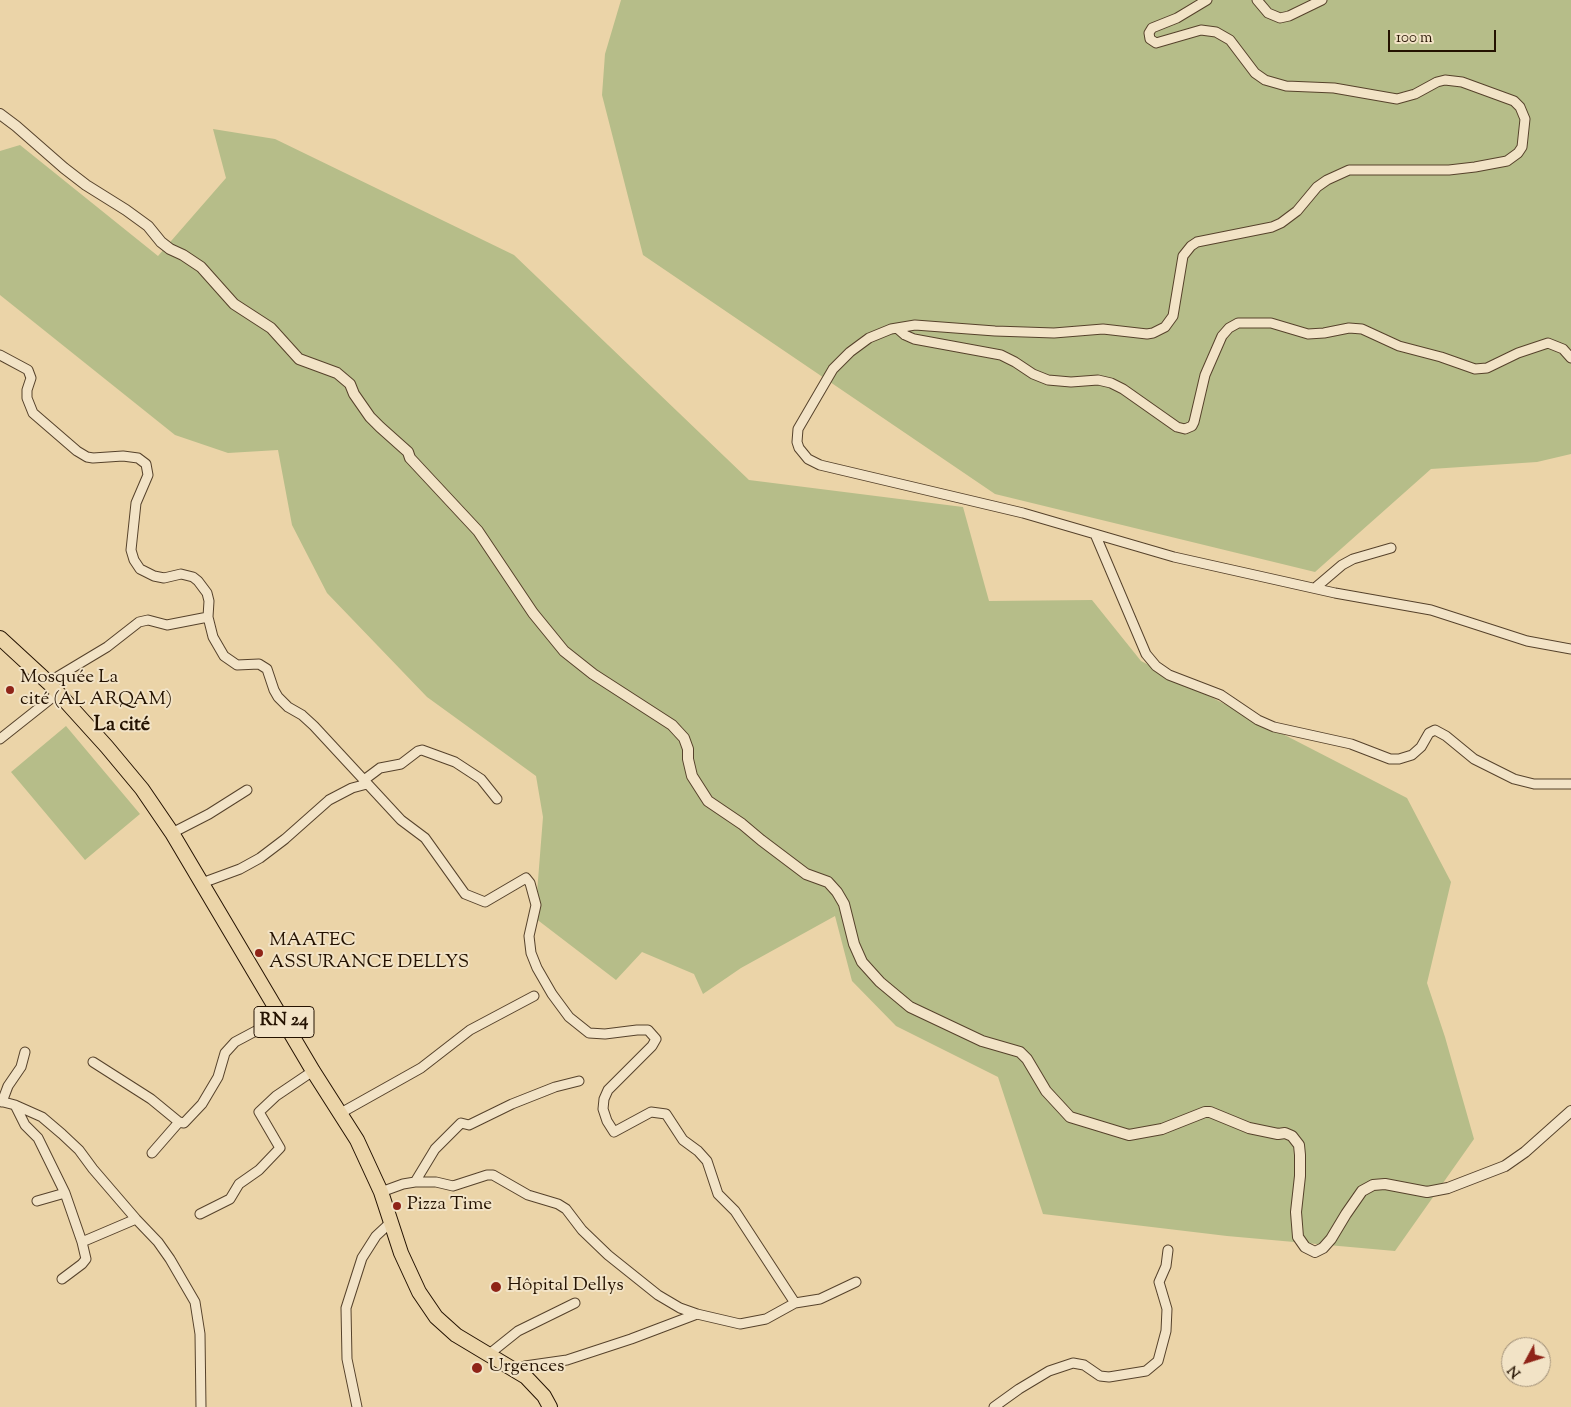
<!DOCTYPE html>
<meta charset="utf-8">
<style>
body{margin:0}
#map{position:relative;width:1571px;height:1407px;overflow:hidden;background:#ebd4a8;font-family:"Sorts Mill Goudy",serif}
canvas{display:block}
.north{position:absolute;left:1501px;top:1337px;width:50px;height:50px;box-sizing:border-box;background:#f2e3c6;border:1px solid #a08f77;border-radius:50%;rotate:230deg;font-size:14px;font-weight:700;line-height:20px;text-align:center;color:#241201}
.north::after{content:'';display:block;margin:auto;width:18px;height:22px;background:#8f2418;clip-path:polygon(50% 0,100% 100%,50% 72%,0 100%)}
.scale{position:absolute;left:1388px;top:30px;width:108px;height:22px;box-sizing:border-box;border:2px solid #241201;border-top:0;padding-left:6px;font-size:15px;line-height:18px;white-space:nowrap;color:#241201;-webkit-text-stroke:4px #f2e3c6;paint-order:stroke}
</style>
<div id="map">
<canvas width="1571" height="1407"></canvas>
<div class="north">N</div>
<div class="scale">100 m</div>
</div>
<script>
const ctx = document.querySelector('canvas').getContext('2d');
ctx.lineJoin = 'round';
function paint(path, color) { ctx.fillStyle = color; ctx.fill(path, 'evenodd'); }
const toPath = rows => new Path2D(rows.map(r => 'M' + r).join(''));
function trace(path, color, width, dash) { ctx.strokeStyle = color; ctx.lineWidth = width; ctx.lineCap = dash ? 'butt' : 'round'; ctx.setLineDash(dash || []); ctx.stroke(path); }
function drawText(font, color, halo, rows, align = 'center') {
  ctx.font = font + ' "Sorts Mill Goudy",serif'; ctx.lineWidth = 4; ctx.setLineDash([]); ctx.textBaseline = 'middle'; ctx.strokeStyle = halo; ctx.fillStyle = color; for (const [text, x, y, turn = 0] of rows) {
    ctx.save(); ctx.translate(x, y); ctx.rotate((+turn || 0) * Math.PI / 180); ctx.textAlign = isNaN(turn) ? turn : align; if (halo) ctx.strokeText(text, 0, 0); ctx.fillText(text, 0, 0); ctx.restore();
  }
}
paint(toPath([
 [621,0,1571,0,1571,454,1537,462,1431,469,1315,572,995,494,643,255,602,95,605,54],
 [213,129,275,139,514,255,749,480,963,507,989,601,1092,600,1141,661,1407,798,1451,882,1427,983,1445,1037,1474,1139,1395,1251,1227,1236,1043,1214,998,1077,896,1026,852,981,835,916,741,968,703,994,694,974,642,952,616,980,535,918,543,817,536,776,427,697,327,593,292,525,278,450,228,453,175,435,0,295,0,151,20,145,158,256,226,178],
 [66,726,140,814,85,860,11,772]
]), '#b6bd89');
const minor = toPath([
 [1207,0,1177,18,1152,28,1149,33,1150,39,1156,43,1201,30,1216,32,1230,40,1255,73,1265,80,1286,86,1334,88,1397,99,1415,94,1437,82,1445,80,1462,82,1514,101,1520,107,1525,119,1522,147,1518,153,1507,161,1475,167,1449,170,1349,170,1327,180,1317,187,1297,211,1281,223,1272,227,1197,242,1191,246,1183,256,1173,316,1165,327,1153,333,1147,334,1103,329,1054,333,995,331,915,325,891,329,869,338,850,352,833,369,798,429,797,442,799,448,808,459,820,465,1023,513,1174,557,1335,593,1431,610,1527,641,1571,649],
 [1257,0,1268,13,1280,18,1289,16,1322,0],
 [897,328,905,335,914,339,1001,355,1015,362,1033,374,1048,380,1071,382,1098,380,1111,383,1123,389,1177,427,1185,429,1192,426,1194,422,1205,375,1222,336,1229,328,1238,323,1271,323,1308,334,1324,333,1349,328,1362,329,1399,346,1441,357,1475,369,1487,368,1518,353,1548,343,1563,349,1571,358],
 [0,355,28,370,31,378,27,390,27,398,33,413,77,451,87,457,93,458,123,456,138,458,146,464,148,475,136,503,131,550,134,560,140,569,154,576,164,578,181,574,193,577,198,581,207,593,209,601,208,617,213,637,224,656,237,665,259,664,267,669,274,690,278,697,288,707,302,715,314,726,401,820,425,838,465,894,485,902,526,878,530,883,536,905,529,936,531,953,537,968,552,994,569,1017,589,1033,605,1034,637,1030,648,1030,656,1039,652,1046,608,1090,604,1099,603,1109,607,1121,614,1132,651,1112,666,1114,683,1140,698,1151,707,1161,718,1194,735,1211,795,1303],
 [1095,534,1146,654,1156,666,1169,675,1221,695,1258,720,1274,727,1351,744,1390,759,1399,759,1412,755,1421,747,1429,733,1435,730,1446,736,1474,759,1514,779,1534,784,1571,784],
 [1315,588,1342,565,1353,559,1391,548],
 [50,684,57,677,107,647,139,622,148,620,167,625,208,617],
 [0,739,58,693],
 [364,780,380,768,401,764,418,751,422,750,455,762,481,779,497,799],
 [172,833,209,814,247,790],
 [202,883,240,869,260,858,285,839,329,800,352,788,367,784],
 [93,1062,151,1099,179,1122,184,1123,202,1104,218,1077,225,1053,235,1042,282,1017],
 [0,1101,15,1105,42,1117,62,1134,79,1150,93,1169,136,1219,158,1242,170,1259,195,1302,200,1334,201,1407],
 [2,1102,8,1086,21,1067,25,1052],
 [15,1105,25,1125,38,1138,65,1193,82,1242,86,1259,82,1264,62,1279],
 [339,1114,421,1068,470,1030,534,996],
 [152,1153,179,1122],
 [415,1182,436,1182,453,1186,487,1175,493,1175,528,1195,558,1204,566,1209,582,1230,608,1255,658,1295,680,1308,697,1314],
 [381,1192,403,1184,415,1182,435,1149,461,1123,469,1125,512,1104,555,1087,579,1081],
 [37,1201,65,1193],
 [200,1214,230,1199,239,1184,259,1170,280,1148,259,1112,276,1096,313,1071],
 [82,1242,136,1219],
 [488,1355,518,1331,575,1303],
 [519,1372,525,1366,567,1360,631,1339,697,1314,740,1324,766,1319,795,1303,820,1299,856,1282],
 [357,1407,347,1359,346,1308,362,1258,376,1236,390,1223],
 [994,1407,1019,1389,1049,1371,1073,1363,1084,1365,1100,1376,1109,1377,1146,1371,1158,1361,1166,1331,1167,1309,1159,1282,1166,1266,1168,1250]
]);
const tertiary = toPath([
 [0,114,16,126,64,168,86,185,126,210,148,226,161,242,170,249,183,255,201,267,234,304,271,328,299,359,337,373,350,384,354,394,370,417,380,427,408,452,410,458,478,531,533,613,564,651,593,674,672,725,684,738,688,749,688,759,692,776,708,801,742,824,761,840,806,874,828,882,837,892,844,904,854,944,862,962,880,982,910,1007,982,1041,1020,1052,1027,1059,1046,1091,1070,1117,1129,1135,1162,1129,1205,1112,1210,1112,1249,1128,1278,1134,1285,1133,1292,1136,1299,1145,1300,1155,1300,1176,1296,1212,1298,1237,1305,1247,1315,1252,1323,1248,1331,1239,1346,1214,1362,1191,1373,1185,1385,1184,1427,1192,1448,1188,1505,1166,1525,1152,1571,1111]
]);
const primary = toPath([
 [0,638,50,684,107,747,142,789,172,833,313,1071,357,1140,381,1192,401,1253,419,1292,436,1317,456,1335,526,1377,544,1396,550,1407]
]);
trace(minor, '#56422b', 11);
trace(tertiary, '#56422b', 12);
trace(primary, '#241201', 16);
trace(minor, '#f2e3c6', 9);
trace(tertiary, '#f2e3c6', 10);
trace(primary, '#ebd4a8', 14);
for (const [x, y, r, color] of [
 [10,690,5,"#8f2418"],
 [259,953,5,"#8f2418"],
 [397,1206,5,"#8f2418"],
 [496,1287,6,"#8f2418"],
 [477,1368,6,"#8f2418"]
]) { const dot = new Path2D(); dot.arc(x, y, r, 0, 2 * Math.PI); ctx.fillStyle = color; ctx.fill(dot); trace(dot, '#f2e3c6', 2); }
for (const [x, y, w] of [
 [284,1022,60]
]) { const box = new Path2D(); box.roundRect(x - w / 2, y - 15.5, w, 31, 4); ctx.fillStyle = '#f2e3c6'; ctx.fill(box); trace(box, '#241201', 1); }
drawText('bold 18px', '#241201', null, [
 ["RN 24",284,1022]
]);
drawText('19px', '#241201', '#f2e3c6', [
 ["Mosquée La",20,679],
 ["cité (AL ARQAM)",20,701],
 ["MAATEC",269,942],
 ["ASSURANCE DELLYS",269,964],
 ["Pizza Time",407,1206],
 ["Hôpital Dellys",507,1287],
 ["Urgences",488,1368]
], 'left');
drawText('bold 20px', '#241201', '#f2e3c6', [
 ["La cité",122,727]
]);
</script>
